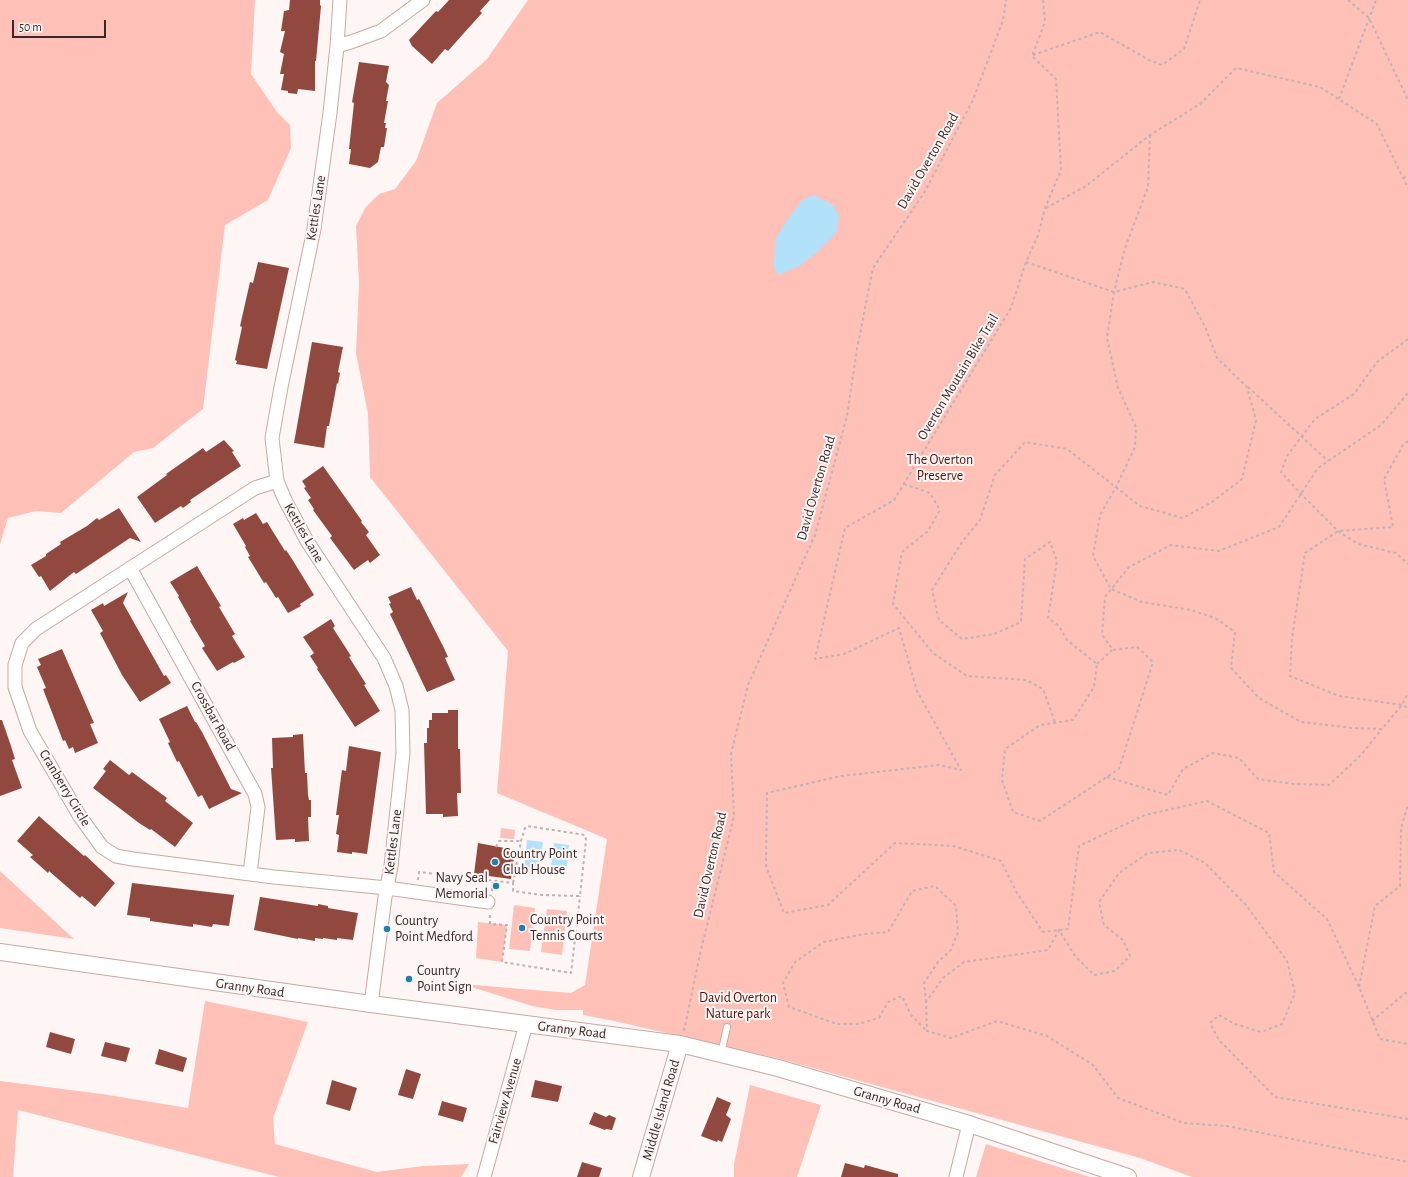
<!DOCTYPE html>
<style>
body{margin:0}
#map{position:relative;width:1408px;height:1177px;overflow:hidden;background:#fef6f5;font-family:"Alegreya Sans",sans-serif}
canvas{display:block}
.scale{position:absolute;left:12px;top:20px;width:94px;height:18px;box-sizing:border-box;border:2px solid #372927;border-top:0;padding-left:5px;font-size:12px;line-height:14px;white-space:nowrap;color:#372927;-webkit-text-stroke:3px #fef6f5;paint-order:stroke}
</style>
<div id="map">
<canvas width="1408" height="1177"></canvas>
<div class="scale">50 m</div>
</div>
<script>
const ctx = document.querySelector('canvas').getContext('2d');
ctx.lineJoin = 'round';
function paint(path, color) { ctx.fillStyle = color; ctx.fill(path, 'evenodd'); }
const toPath = rows => new Path2D(rows.map(r => 'M' + r).join(''));
function trace(path, color, width, dash) { ctx.strokeStyle = color; ctx.lineWidth = width; ctx.lineCap = dash ? 'butt' : 'round'; ctx.setLineDash(dash || []); ctx.stroke(path); }
function drawText(font, color, halo, rows, align = 'center') {
  ctx.font = font + ' "Alegreya Sans",sans-serif'; ctx.lineWidth = 4; ctx.setLineDash([]); ctx.textBaseline = 'middle'; ctx.strokeStyle = halo; ctx.fillStyle = color; for (const [text, x, y, turn = 0] of rows) {
    ctx.save(); ctx.translate(x, y); ctx.rotate((+turn || 0) * Math.PI / 180); ctx.textAlign = isNaN(turn) ? turn : align; if (halo) ctx.strokeText(text, 0, 0); ctx.fillText(text, 0, 0); ctx.restore();
  }
}
paint(toPath([
 [0,0,255,0,251,74,277,112,290,125,291,148,268,200,225,225,203,409,153,448,134,452,61,513,36,511,8,518,0,544],
 [528,0,1408,0,1408,1177,1192,1177,1140,1158,780,1059,614,1021,583,1015,583,1010,556,1010,532,1006,462,984,571,993,585,985,607,839,497,793,508,651,370,477,368,414,356,353,359,283,356,226,365,208,379,194,395,189,416,161,437,103,487,59],
 [501,828,515,830,514,839,500,838],
 [0,871,74,939,0,928],
 [514,905,535,908,530,951,509,949],
 [547,909,567,911,562,955,541,952],
 [478,922,507,925,502,962,476,958],
 [205,1001,308,1022,273,1118,275,1144,377,1172,423,1166,469,1164,461,1177,279,1177,18,1110,13,1177,0,1177,0,1081,102,1094,188,1108],
 [750,1085,821,1105,797,1177,734,1177,734,1164],
 [986,1144,1090,1177,976,1177]
]), '#ffc1b7');
paint(toPath([
 [814,195,834,206,839,218,836,233,816,253,799,266,778,275,774,267,775,240,787,220,802,200],
 [527,840,543,842,539,872,524,870],
 [554,843,569,845,566,875,550,873]
]), '#b2e1fa');
paint(toPath([
 [290,0,320,0,320,5,321,6,316,61,315,61,315,91,298,89,297,94,288,93,288,91,281,90,284,74,280,74,284,54,280,52,285,31,281,31,284,11,289,10],
 [449,0,490,0,480,11,482,13,464,33,448,51,445,49,432,64,412,46,409,40,436,11,438,12],
 [359,62,389,66,386,82,389,85,386,101,388,101,384,123,386,123,385,128,387,128,384,147,381,147,378,162,370,168,349,164,351,149,349,149,354,103,352,102],
 [258,262,289,268,267,369,236,364,237,361,235,360,242,327,240,326,250,282,253,283],
 [312,342,343,347,338,372,340,373,338,384,337,383,329,426,327,426,324,448,294,443],
 [224,440,234,451,232,452,241,466,190,500,191,502,183,508,181,506,155,523,137,497,167,475,166,474,203,448,206,452],
 [323,466,362,521,361,522,369,532,366,535,380,555,370,563,368,560,354,570,330,538,332,536,313,510,314,509,308,500,311,498,304,488,306,487,302,481],
 [119,508,141,542,130,538,76,574,74,572,50,591,41,576,39,577,31,565,46,556,46,554,61,544,60,542,87,526,97,518,99,520],
 [256,513,263,524,267,522,285,551,286,550,292,559,314,595,300,604,301,606,288,613,278,597,276,598,266,582,264,583,253,565,248,557,250,556,245,547,246,546,233,524,243,518,244,520],
 [197,566,221,606,219,607,235,634,232,636,245,657,234,663,233,662,217,671,202,648,205,646,190,621,191,620,178,597,179,596,170,582],
 [411,587,417,600,419,599,444,648,448,657,445,658,455,680,427,692,390,614,393,612,389,604,391,603,388,597],
 [128,592,123,603,164,676,166,675,171,683,140,702,122,675,100,633,103,631,91,610,103,603,104,606],
 [331,619,335,626,333,628,351,656,349,657,366,684,364,685,380,711,355,727,317,669,318,668,310,656,314,653,303,637],
 [62,649,94,723,90,724,98,743,75,753,73,747,69,749,65,740,63,741,43,689,46,688,37,667,41,665,38,659],
 [187,706,195,722,196,722,202,732,231,789,242,793,209,809,202,795,198,797,179,761,177,762,168,743,170,742,159,719],
 [448,710,458,710,458,749,460,749,461,793,457,793,458,816,443,817,443,814,426,814,424,743,427,743,427,728,429,728,429,720,432,720,432,713,448,713],
 [0,720,2,720,11,746,15,759,12,760,22,788,0,796],
 [303,734,305,773,307,773,308,795,309,800,311,800,311,817,308,817,309,841,295,842,295,839,276,840,271,768,273,768,272,738,293,737,293,735],
 [349,746,381,752,367,854,352,852,352,854,337,852,339,835,336,834,339,815,336,815,342,770,346,771],
 [110,760,129,775,132,772,167,798,165,801,193,823,175,847,151,829,150,830,139,823,93,788,106,771,103,769],
 [39,816,84,856,85,855,115,883,95,907,82,896,80,898,49,871,48,873,30,857,33,855,17,841],
 [478,843,515,850,511,879,474,874],
 [132,883,234,895,229,926,213,924,212,927,193,924,193,927,150,921,150,918,127,915],
 [260,897,318,906,318,904,328,906,328,908,358,913,353,940,337,938,337,940,323,938,323,939,315,938,315,941,298,938,298,939,254,930],
 [50,1032,75,1039,71,1054,46,1047],
 [105,1042,130,1048,126,1062,101,1056],
 [159,1049,187,1058,183,1072,155,1064],
 [406,1069,421,1074,413,1099,398,1095],
 [332,1080,357,1088,350,1111,326,1104],
 [535,1080,562,1086,558,1102,531,1097],
 [717,1097,731,1103,726,1115,731,1119,722,1142,718,1140,717,1142,701,1136],
 [442,1101,467,1108,463,1122,438,1115],
 [594,1112,606,1117,609,1115,616,1118,612,1130,606,1129,605,1130,589,1124],
 [582,1162,602,1168,599,1177,577,1177],
 [845,1163,864,1168,865,1165,898,1174,898,1177,841,1177]
]), '#91493f');
const service = toPath([
 [721,1054,727,1027]
]);
const minor = toPath([
 [340,0,337,46,330,113,314,229,281,387,272,438,277,481,285,500,307,541,384,658,396,686,402,710,403,753,391,866,385,897,371,1004],
 [337,46,351,42,381,31,423,0],
 [277,481,255,488,36,629,22,643,15,665,15,687,30,731,79,815,102,847,116,856,133,859,274,877,387,888,488,902],
 [130,568,255,794,258,807,250,874],
 [484,1177,526,1024],
 [956,1177,969,1124]
]);
const tertiary = toPath([
 [0,952,371,1004,680,1044,778,1068,969,1124,1128,1177],
 [641,1177,680,1044]
]);
trace(service, '#cba7a1', 8);
trace(minor, '#cba7a1', 15);
trace(tertiary, '#cba7a1', 18);
trace(toPath([
 [1043,0,1045,22,1032,56,1056,79,1061,170,1045,208,1038,235,1026,262,1011,308,894,500,845,528,815,659,844,654,899,628,917,691,961,770,939,765,841,776,767,793,766,866,784,913,828,905,895,843,954,846,1001,861,1017,893,1043,932,1068,929,1079,846,1145,815,1207,801,1269,833,1274,872,1327,919,1359,987,1380,1039,1408,1044],
 [1348,0,1369,18,1408,100],
 [1033,55,1100,32,1149,60,1162,65,1184,49,1200,0],
 [1339,99,1376,0],
 [1150,135,1148,187,1125,248,1114,292,1107,338,1118,388,1136,427,1135,447,1116,487,1100,515,1093,556,1111,589,1142,602,1191,610,1215,618,1235,632,1231,668,1259,698,1301,722,1352,728,1382,729,1402,705,1408,693],
 [1403,178,1408,176],
 [1046,208,1086,186,1150,135,1200,104,1236,68,1320,87,1377,124,1408,188],
 [1026,262,1114,292,1153,282,1185,289,1206,329,1217,358,1247,387,1256,420,1242,479,1212,502,1183,518,1140,506,1067,449,1025,442,995,475,980,520,962,542,932,590,939,620,962,639,994,634,1021,622,1025,559,1050,542,1057,561,1048,618,1059,626,1067,640,1097,664,1094,687,1073,720,1040,725,1005,749,1002,780,1013,812,1040,821,1119,769,1153,662,1137,647,1113,650,1102,635,1105,597,1129,567,1171,545,1219,551,1279,527,1318,468,1381,425,1408,393],
 [1408,339,1377,362,1354,394,1315,419,1287,456,1281,472,1301,494,1338,531,1358,544,1396,553,1408,564],
 [1248,387,1328,461],
 [1408,441,1403,445,1384,479,1393,527,1338,531,1305,553,1292,638,1290,676,1339,696,1402,705,1408,708],
 [904,484,930,493,940,510,928,531,902,552,893,604,933,653,967,676,1026,680,1043,689,1055,722],
 [1097,664,1112,650],
 [1107,777,1168,795,1183,769,1213,753,1239,758,1258,779,1294,784,1329,785,1360,756,1382,729],
 [496,847,499,841,521,841],
 [418,880,419,872,513,883,513,891,542,895,580,896,586,840,585,835,527,826,525,828,521,841,513,883],
 [492,891,493,881],
 [490,915,490,924,507,925,502,962,571,973,580,896],
 [1359,987,1375,906,1400,886,1401,828,1408,805],
 [926,1002,924,983,938,962,951,950,958,932,956,906,935,886,912,891,888,932,864,934,824,942,795,962,783,983,789,1007,837,1024,858,1024,879,1018,888,1002,902,996,911,1015,926,1030],
 [1372,1021,1408,991],
 [684,1031,700,954,734,816,731,754,748,685,815,535,847,416,857,349,873,268,924,193,973,100,1003,20,1006,0],
 [1408,1119,1275,1097,1219,1040,1210,1023,1219,1015,1235,1024,1261,1032,1282,1024,1295,993,1287,961,1246,905,1205,863,1179,850,1148,853,1119,873,1099,902,1104,925,1123,940,1130,956,1115,971,1094,975,1075,956,1059,930,1048,950,964,962,943,978,926,1002,927,1031,951,1038,997,1021,1047,1036,1093,1065,1118,1098,1184,1123,1227,1126,1408,1162]
]), '#bdb3b2', 2, [3, 3]);
trace(service, '#fff', 6);
trace(minor, '#fff', 13);
trace(tertiary, '#fff', 16);
for (const [x, y, r, color] of [
 [495,862,4,"#1e82ad"],
 [496,886,4,"#1e82ad"],
 [522,928,4,"#1e82ad"],
 [387,929,4,"#1e82ad"],
 [409,979,4,"#1e82ad"]
]) { const dot = new Path2D(); dot.arc(x, y, r, 0, 2 * Math.PI); ctx.fillStyle = color; ctx.fill(dot); trace(dot, '#fef6f5', 1.5); }
drawText('14px', '#372927', '#fef6f5', [
 ["David Overton Road",928,161,-60],
 ["Kettles Lane",316,208,-81],
 ["Overton Moutain Bike Trail",958,377,-59],
 ["David Overton Road",816,488,-74],
 ["Kettles Lane",304,533,60],
 ["Crossbar Road",213,716,61],
 ["Cranberry Circle",65,788,59],
 ["Kettles Lane",393,842,-83],
 ["David Overton Road",710,865,-77],
 ["Granny Road",250,988,8],
 ["Granny Road",572,1030,7],
 ["Granny Road",887,1100,16],
 ["Fairview Avenue",505,1101,-74],
 ["Middle Island Road",661,1110,-74]
]);
drawText('14px', '#57100b', '#fef6f5', [
 ["The Overton",940,460],
 ["Preserve",940,476],
 ["David Overton",738,998],
 ["Nature park",738,1014]
]);
drawText('14px', '#372927', '#fef6f5', [
 ["Country Point",503,854],
 ["Club House",503,870],
 ["Navy Seal",488,878,"right"],
 ["Memorial",488,894,"right"],
 ["Country Point",530,920],
 ["Tennis Courts",530,936],
 ["Country",395,921],
 ["Point Medford",395,937],
 ["Country",417,971],
 ["Point Sign",417,987]
], 'left');
</script>
